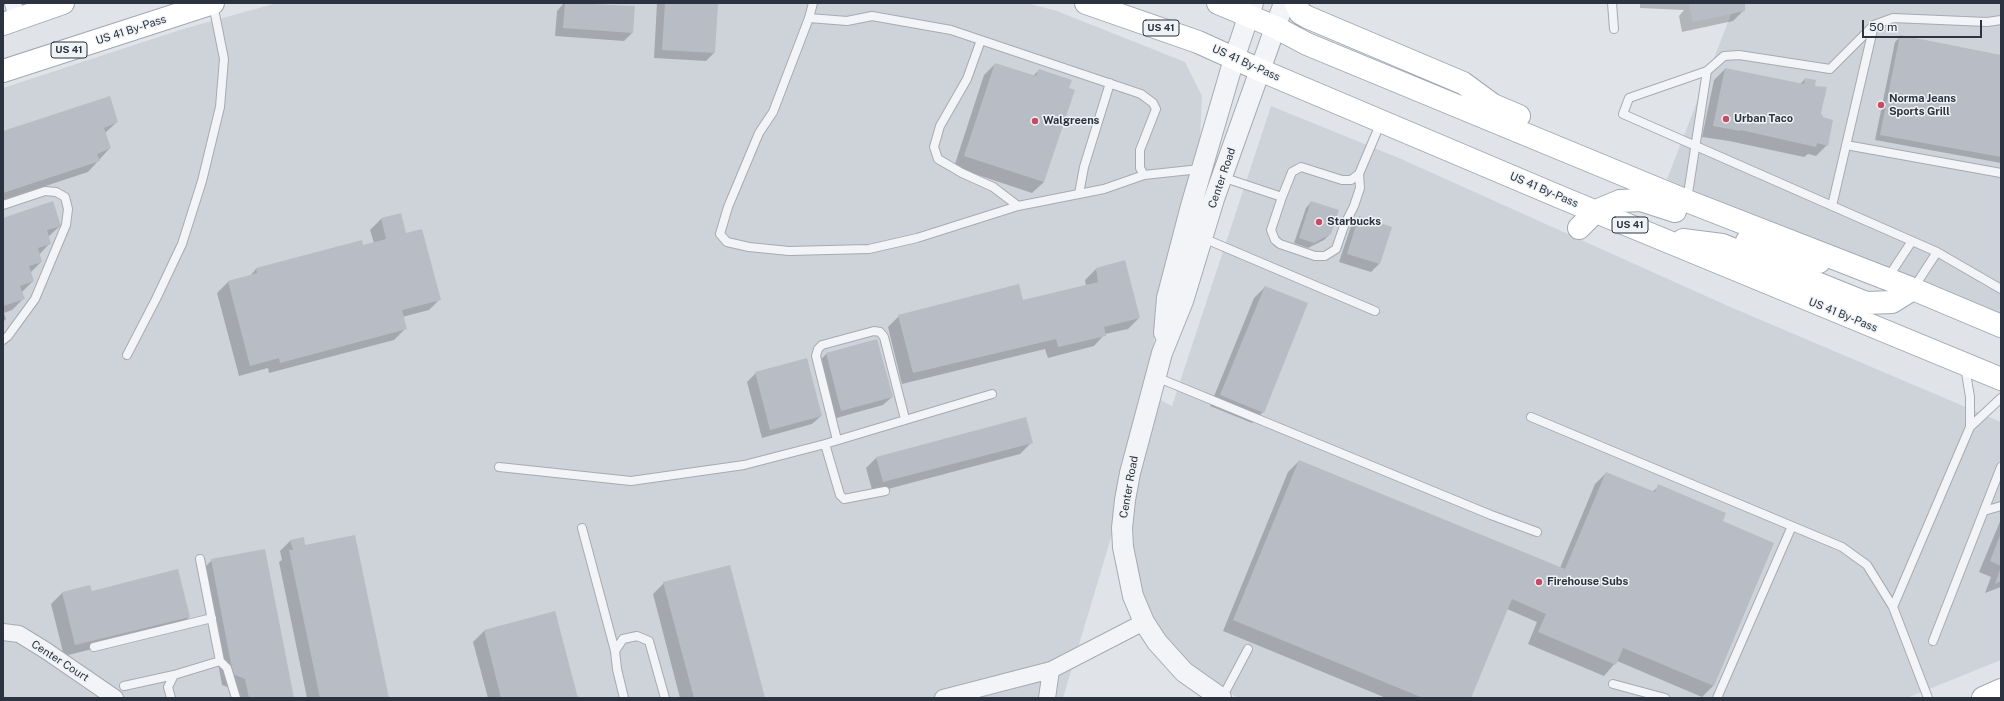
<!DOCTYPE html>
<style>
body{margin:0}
#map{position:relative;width:2004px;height:701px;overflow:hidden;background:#e0e4e8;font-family:"Public Sans",sans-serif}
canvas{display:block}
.frame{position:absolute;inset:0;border:4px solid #2a333f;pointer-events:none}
.scale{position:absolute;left:1862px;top:20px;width:120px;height:18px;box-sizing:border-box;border:2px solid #2a333f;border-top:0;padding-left:5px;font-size:12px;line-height:14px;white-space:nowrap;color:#2a333f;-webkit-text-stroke:3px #f0f3f6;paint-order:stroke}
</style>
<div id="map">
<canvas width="2004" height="701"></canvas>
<div class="frame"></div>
<div class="scale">50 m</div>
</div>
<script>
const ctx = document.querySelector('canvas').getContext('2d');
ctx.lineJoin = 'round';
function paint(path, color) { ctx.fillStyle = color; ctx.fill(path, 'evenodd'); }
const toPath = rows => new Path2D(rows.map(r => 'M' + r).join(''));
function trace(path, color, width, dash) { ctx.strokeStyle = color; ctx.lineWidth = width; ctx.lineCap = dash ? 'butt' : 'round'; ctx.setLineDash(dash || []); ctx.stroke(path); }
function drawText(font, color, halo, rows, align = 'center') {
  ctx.font = font + ' "Public Sans",sans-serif'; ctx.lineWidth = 3; ctx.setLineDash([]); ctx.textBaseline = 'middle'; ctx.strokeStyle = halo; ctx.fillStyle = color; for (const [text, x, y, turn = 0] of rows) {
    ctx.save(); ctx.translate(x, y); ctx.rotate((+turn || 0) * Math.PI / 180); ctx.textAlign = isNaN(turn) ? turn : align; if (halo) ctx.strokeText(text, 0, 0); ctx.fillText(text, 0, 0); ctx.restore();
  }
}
paint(toPath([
 [277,3,1026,3,1057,11,1185,62,1202,96,1200,140,1158,296,1153,351,1113,531,1063,698,3,698,3,88,183,29],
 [1757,3,2001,3,2001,317,1691,194,1667,179,1735,4],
 [1271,106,1399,158,1728,306,2001,422,2001,660,1907,698,1238,698,1208,680,1175,651,1152,618,1142,594,1132,546,1131,529,1134,502,1139,475,1160,400,1172,406]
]), '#ced3da');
paint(toPath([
 [564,3,634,7,632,33,624,41,555,36,557,11],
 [657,3,717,3,714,53,706,61,654,58],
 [1640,3,1743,3,1744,10,1733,21,1682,32,1679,16,1684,10,1640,8],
 [1901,36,2001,56,2001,163,1875,140,1895,42],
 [995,64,1033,76,1039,70,1044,182,1032,193,954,167,984,75],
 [1725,69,1800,84,1805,79,1820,113,1827,145,1816,156,1808,154,1804,157,1729,141,1702,137,1714,80],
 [117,122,105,133,110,148,88,172,3,200,3,132],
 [1311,202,1330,234,1324,240,1308,248,1294,243,1306,208],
 [400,214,405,234,440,299,429,310,402,317,405,329,394,340,269,373,268,368,239,376,217,293,228,282,250,276,256,269,361,241,363,246,374,243,370,230,381,219],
 [1359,217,1379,264,1371,272,1339,262,1351,226],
 [3,219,60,226,48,237,50,243,39,255,41,262,30,273,33,281,21,293,23,299,12,310,4,313,6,319,3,322],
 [1096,269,1139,318,1128,329,1105,334,1094,346,1048,358,1045,349,902,384,888,327,899,316,1022,301,1086,286,1085,280],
 [1265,287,1263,412,1252,423,1210,406,1254,298],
 [826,354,892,397,883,405,833,419,818,363],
 [756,373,821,416,812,424,762,438,747,382],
 [1031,443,1020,454,873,493,866,468,877,457],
 [1299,461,1560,568,1595,484,1606,473,1652,492,1659,486,1721,522,1773,544,1713,686,1702,697,1617,661,1604,676,1528,644,1537,622,1507,609,1470,698,1386,698,1223,631,1288,472],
 [2001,519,2001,587,1985,593,1991,577,1979,572],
 [291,540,304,546,388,698,307,698,279,562,282,560,280,551],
 [212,560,293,698,236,698,235,690,222,685,201,571],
 [664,583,764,698,680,698,653,594],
 [91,592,189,617,178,628,64,656,51,604,62,593],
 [555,612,577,698,488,698,473,642,484,631]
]), '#0003');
paint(toPath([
 [565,3,635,6,633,33,563,28],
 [665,3,718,3,715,53,662,50],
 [1693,3,1745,3,1745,11,1693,22,1689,4],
 [1900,35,2001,55,2001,157,1880,135],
 [995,63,1036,76,1039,69,1072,80,1069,88,1075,90,1044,182,964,156],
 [1725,68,1804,84,1805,78,1816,80,1815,86,1827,87,1821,113,1823,117,1833,120,1828,146,1817,143,1816,147,1741,130,1740,131,1713,126],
 [110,96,118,122,104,128,111,148,97,154,100,161,3,193,3,131],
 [53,201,61,226,47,230,51,244,38,248,42,262,29,266,34,281,20,286,25,299,3,306,3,218],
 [1311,201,1339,210,1331,234,1314,243,1299,238],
 [401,213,406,233,422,229,441,300,402,310,407,329,280,363,279,358,250,366,228,281,257,273,256,268,362,240,363,245,386,239,381,218],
 [1359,216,1392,227,1380,264,1347,254],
 [1125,260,1140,318,1104,327,1106,336,1058,347,1056,339,913,373,898,315,1019,284,1023,300,1098,282,1096,268],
 [1265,286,1308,303,1264,413,1220,395],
 [877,339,893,397,841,411,826,353],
 [807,358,822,416,770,430,755,372],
 [1026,417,1033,443,883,482,876,457],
 [1299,460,1565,569,1606,472,1655,492,1658,484,1726,513,1723,521,1774,543,1714,686,1623,648,1616,665,1538,632,1546,614,1512,599,1471,698,1423,698,1233,620],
 [2001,533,2001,566,1990,561],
 [355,535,389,698,320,698,289,550,293,550,290,540,304,537,305,545],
 [265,549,294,698,249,698,245,679,233,674,211,559],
 [730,565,765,698,694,698,663,582],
 [2001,567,2001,581,1995,584],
 [178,569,190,617,75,645,62,592,90,585,92,591],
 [555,611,578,698,501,698,484,630]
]), '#b8bdc5');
const service = toPath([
 [813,3,809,18,847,21,872,16,951,30,1141,94,1153,103,1156,109,1140,150,1140,168,1144,175],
 [1612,3,1614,29],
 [809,18,773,112,759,133,728,207,720,234,727,242,749,247,789,251,869,249,917,238,1018,206,1104,189,1144,175,1200,169],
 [2001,20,1987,22,1893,18,1874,25,1830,69,1739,55,1724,56,1707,71,1629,98,1623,114,1937,252,2001,289],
 [981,40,967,79,940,126,934,147,938,159,962,173,993,187,1018,206],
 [1846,145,2001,173],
 [1222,177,1282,197,1292,172,1301,167,1342,180,1351,180,1359,174,1381,122],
 [1079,194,1084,167,1110,83],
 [1282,197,1271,230,1275,240,1280,244,1315,256,1325,256,1336,249,1344,226,1354,206,1360,188,1359,174],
 [1687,200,1707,71],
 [3,205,45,191,56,192,65,197,68,209,66,225,35,299,8,336,3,340],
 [1832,206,1874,25],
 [1203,238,1375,311],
 [1887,279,1912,241],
 [1913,289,1937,252],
 [127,355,156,299,182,244,202,181,220,107,224,59,213,4],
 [1965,367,1970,397,1970,427],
 [1156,377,1491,515,1537,532],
 [1531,417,1842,547,1867,565,1893,607,1928,698],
 [837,440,816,356,818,349,822,345,874,331,880,332,884,337,905,419],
 [825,444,992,394],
 [499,467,631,481,744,465,825,444,840,495,844,499,885,491],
 [1984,511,2001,506],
 [582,528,615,651],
 [200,559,220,661],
 [1893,607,1970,427,2001,398],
 [1933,641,2001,467],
 [94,647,212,618],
 [1613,684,1665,698],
 [124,686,174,675],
 [171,698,168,687,174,675,220,661,227,668,236,698],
 [624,698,617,669,615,651,623,639,637,636,649,641,665,698],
 [1222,698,1248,649],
 [1717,698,1792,526]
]);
const minor = toPath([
 [13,3,17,19],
 [3,632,19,634,45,650,115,698],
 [943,698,1051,670,1144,622],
 [1047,698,1051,670]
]);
const tertiary = toPath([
 [1164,333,1167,298,1191,206,1234,59,1253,3],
 [1221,698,1184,672,1157,642,1144,622,1133,596,1123,547,1122,528,1125,500,1130,473,1162,353,1183,301,1214,199,1284,3]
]);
const primary = toPath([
 [1086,3,1198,42,1260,70,1560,197,2001,379],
 [1218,3,1275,27,1307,44,1687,201,1913,289,2001,326],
 [1296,3,1300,13,1307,17,1463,83,1493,105,1519,116],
 [3,24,63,3],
 [3,71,213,3],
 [1579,228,1596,211,1620,201,1641,200,1675,211],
 [1683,240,1722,245,1866,303,1892,302,1913,289],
 [1747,241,1789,257,1819,262],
 [1983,698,2001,690]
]);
trace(service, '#a6abb2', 10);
trace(minor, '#a6abb2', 18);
trace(tertiary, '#a6abb2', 22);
trace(primary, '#a0a9b3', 24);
trace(service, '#f3f4f7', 8);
trace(minor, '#f3f4f7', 16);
trace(tertiary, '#f3f4f7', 20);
trace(primary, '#fff', 22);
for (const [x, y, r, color] of [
 [1881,105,4,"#c74b65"],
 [1726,119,4,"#c74b65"],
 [1035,121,4,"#c74b65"],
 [1319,222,4,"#c74b65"],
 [1539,582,4,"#c74b65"]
]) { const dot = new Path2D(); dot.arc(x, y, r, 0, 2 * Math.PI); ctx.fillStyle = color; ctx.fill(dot); trace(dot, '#f0f3f6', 1.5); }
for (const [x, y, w] of [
 [1161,28,36],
 [69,50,36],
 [1630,225,36]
]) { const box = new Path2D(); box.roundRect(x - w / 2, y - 8, w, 16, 3); ctx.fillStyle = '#f0f3f6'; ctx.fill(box); trace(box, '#2a333f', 1); }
drawText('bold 10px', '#2a333f', null, [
 ["US 41",1161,28],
 ["US 41",69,50],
 ["US 41",1630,225]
]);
drawText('11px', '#2a333f', '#f0f3f6', [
 ["US 41 By-Pass",131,30,-18],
 ["US 41 By-Pass",1246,63,24],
 ["Center Road",1222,178,-71],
 ["US 41 By-Pass",1544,190,23],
 ["US 41 By-Pass",1843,315,22],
 ["Center Road",1129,487,-80],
 ["Center Court",60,661,33]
]);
drawText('bold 11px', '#2a333f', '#f0f3f6', [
 ["Norma Jeans",1889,99],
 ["Sports Grill",1889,112],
 ["Urban Taco",1734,119],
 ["Walgreens",1043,121],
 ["Starbucks",1327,222],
 ["Firehouse Subs",1547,582]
], 'left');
</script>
